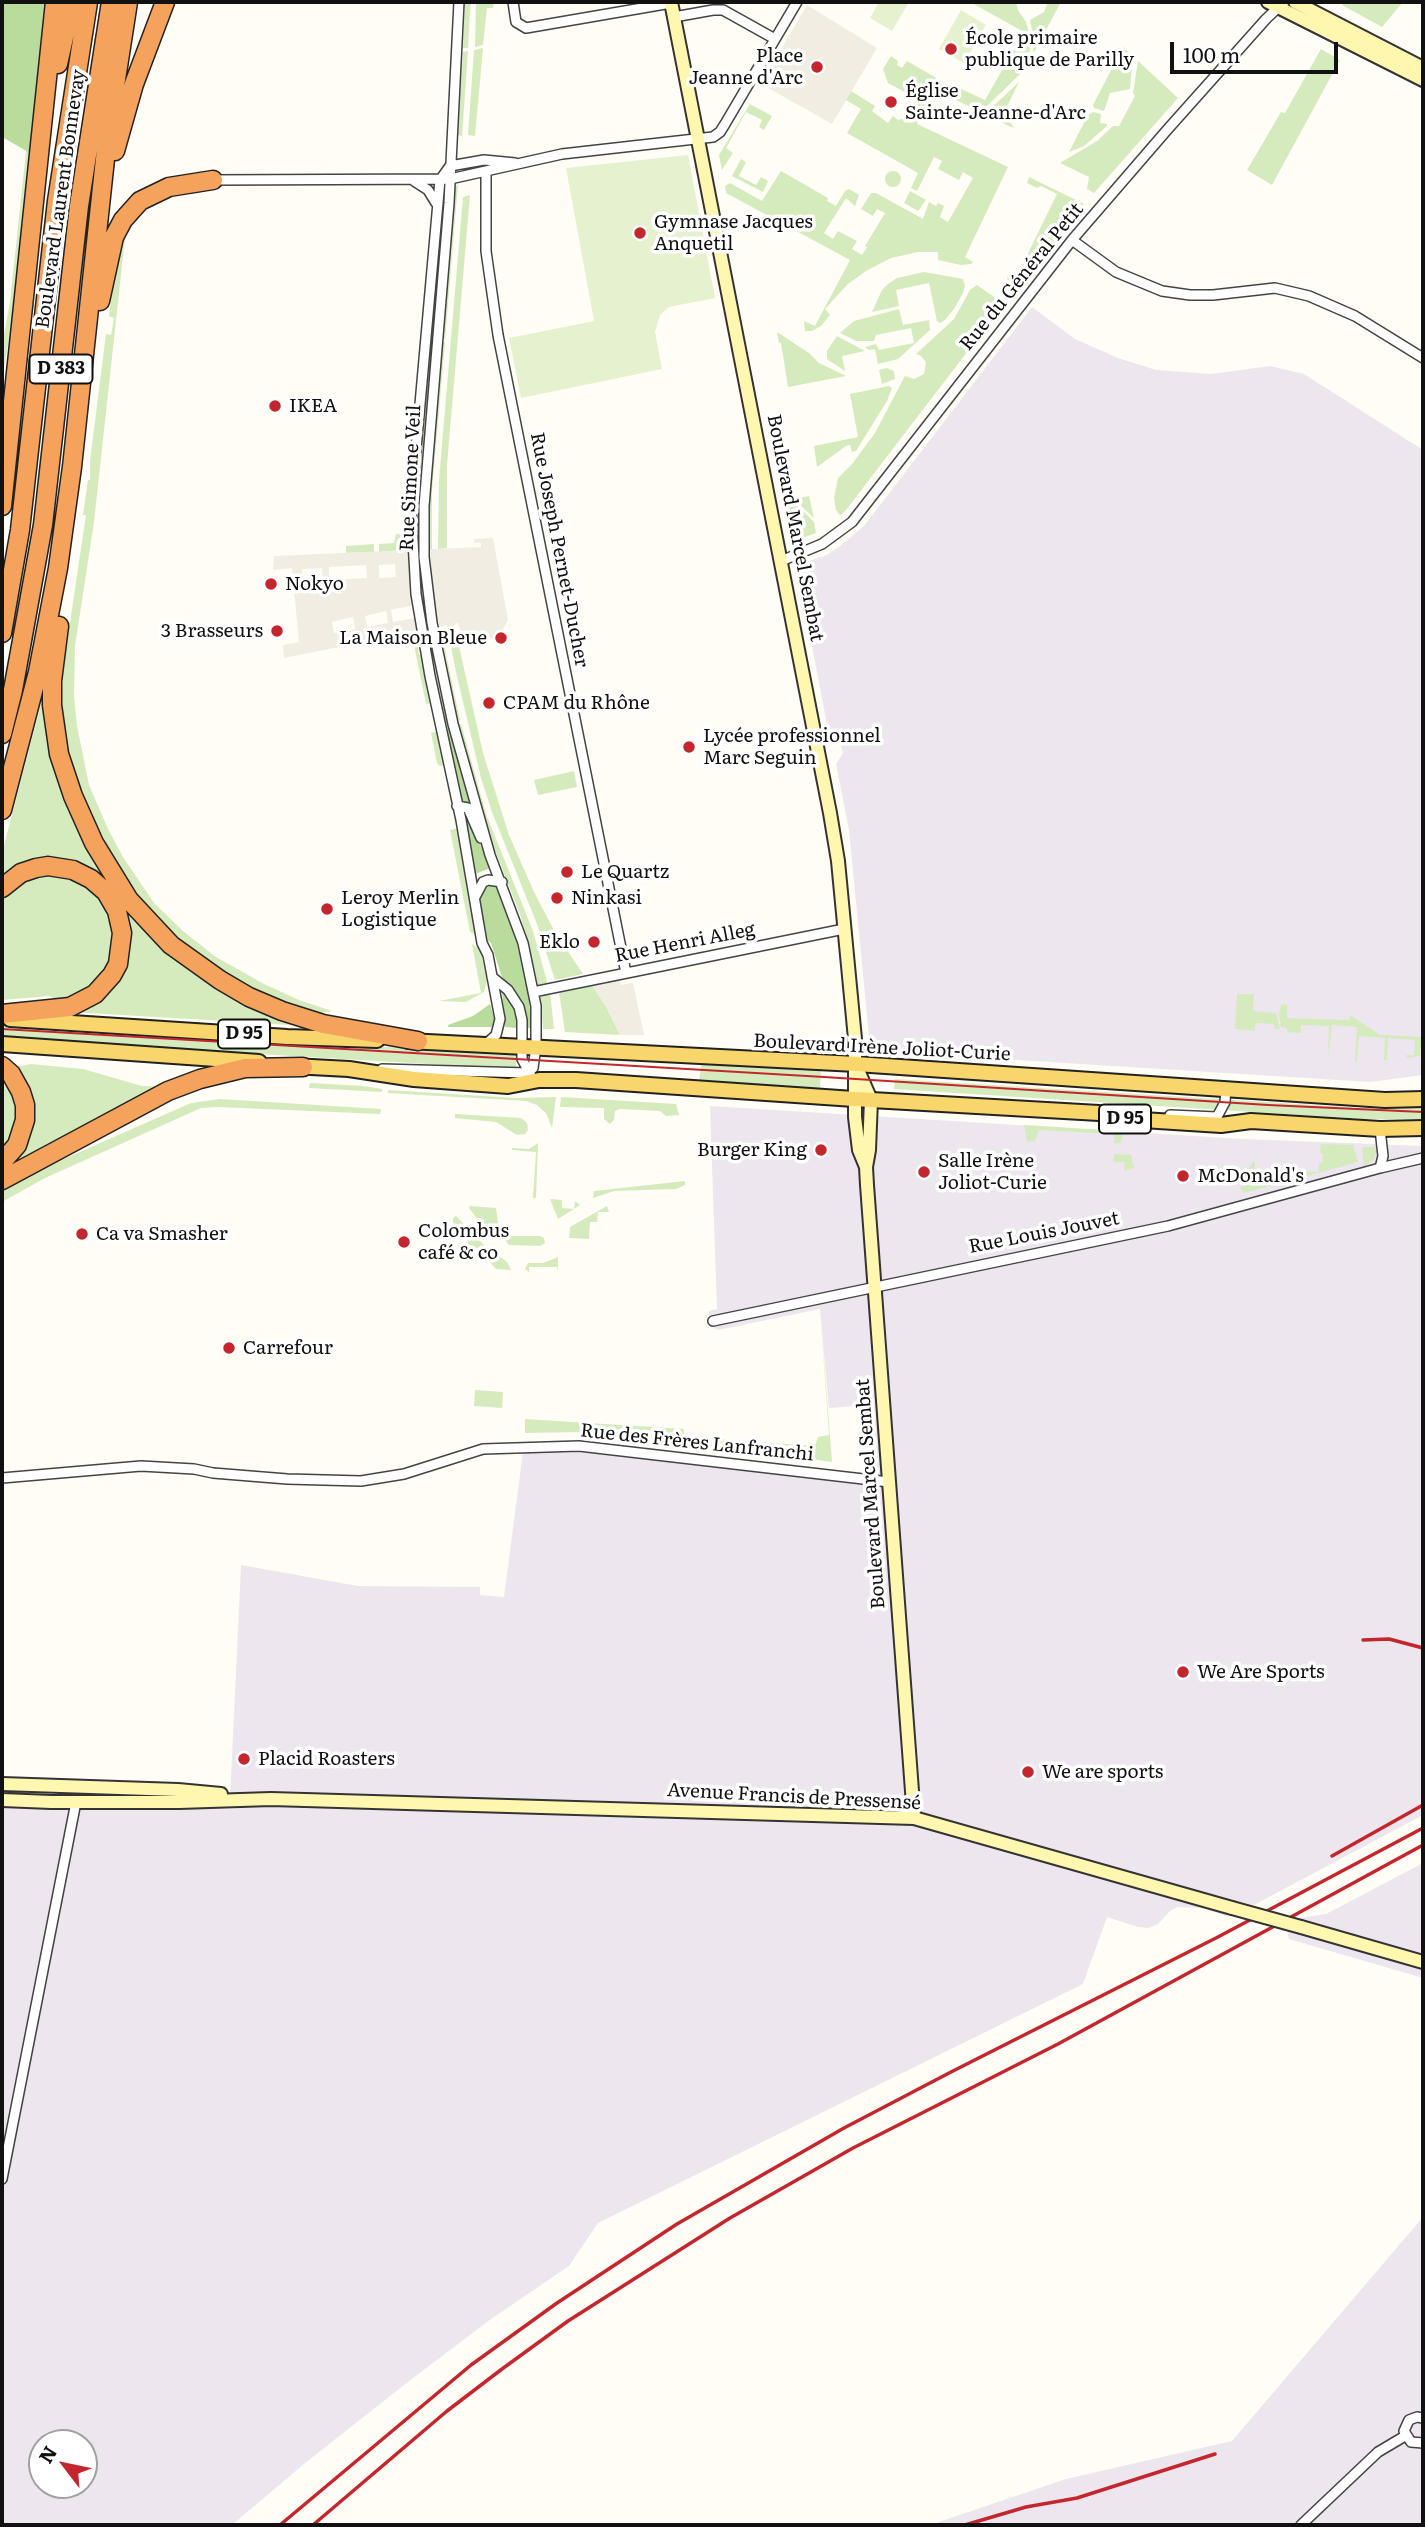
<!DOCTYPE html>
<meta charset="utf-8">
<style>
body{margin:0}
#map{position:relative;width:1425px;height:2527px;overflow:hidden;background:#fffdf5;font-family:Literata,serif}
canvas{display:block}
.frame{position:absolute;inset:0;border:4px solid #111;pointer-events:none}
.north{position:absolute;left:28px;top:2429px;width:70px;height:70px;box-sizing:border-box;background:#fff;border:2px solid #a0a0a0;border-radius:50%;rotate:302deg;font-size:19px;font-weight:700;line-height:28px;text-align:center;color:#111}
.north::after{content:'';display:block;margin:auto;width:24px;height:32px;background:#c4262e;clip-path:polygon(50% 0,100% 100%,50% 72%,0 100%)}
.scale{position:absolute;left:1170px;top:42px;width:168px;height:32px;box-sizing:border-box;border:4px solid #111;border-top:0;padding-left:9px;font-size:21px;line-height:24px;white-space:nowrap;color:#111;-webkit-text-stroke:5px #fff;paint-order:stroke}
</style>
<div id="map">
<canvas width="1425" height="2527"></canvas>
<div class="frame"></div>
<div class="north">N</div>
<div class="scale">100 m</div>
</div>
<script>
const ctx = document.querySelector('canvas').getContext('2d');
ctx.lineJoin = 'round';
function paint(path, color) { ctx.fillStyle = color; ctx.fill(path, 'evenodd'); }
const toPath = rows => new Path2D(rows.map(r => 'M' + r).join(''));
function trace(path, color, width, dash) { ctx.strokeStyle = color; ctx.lineWidth = width; ctx.lineCap = dash ? 'butt' : 'round'; ctx.setLineDash(dash || []); ctx.stroke(path); }
function drawText(font, color, halo, rows, align = 'center') {
  ctx.font = font + ' Literata,serif'; ctx.lineWidth = 7; ctx.setLineDash([]); ctx.textBaseline = 'middle'; ctx.strokeStyle = halo; ctx.fillStyle = color; for (const [text, x, y, turn = 0] of rows) {
    ctx.save(); ctx.translate(x, y); ctx.rotate((+turn || 0) * Math.PI / 180); ctx.textAlign = isNaN(turn) ? turn : align; if (halo) ctx.strokeText(text, 0, 0); ctx.fillText(text, 0, 0); ctx.restore();
  }
}
paint(toPath([
 [1032,307,1075,339,1118,358,1156,370,1211,374,1270,366,1304,374,1423,450,1423,1075,1370,1082,889,1052,869,1036,849,830,836,764,843,753,840,742,829,735,799,578,809,561,827,555,839,547,864,526],
 [710,1106,1243,1139,1423,1146,1423,1815,1254,1905,1242,1902,1236,1913,1226,1916,1203,1908,1178,1907,1171,1910,1158,1924,1148,1928,1138,1927,1107,1917,1083,1984,598,2223,569,2266,491,2319,404,2385,304,2464,232,2525,2,2525,2,1794,230,1800,241,1565,358,1586,480,1587,480,1595,504,1597,523,1452,604,1453,873,1486,868,1405,829,1408,820,1309,718,1330,709,1325,709,1311,717,1309],
 [42,2443,84,2443,84,2485,42,2485],
 [1423,1863,1423,1978,1289,1939,1287,1930,1293,1919,1326,1914],
 [1423,2217,1423,2525,930,2525,1066,2479,1232,2441]
]), '#eee6ef');
paint(toPath([
 [465,2,471,2,470,11,468,48,463,48],
 [476,2,494,2,493,8,487,8,483,45,475,47],
 [970,2,1016,2,1018,10,1026,22,1031,40,1029,57,1021,73,981,112,954,99,959,88,985,100,1024,32],
 [1048,2,1061,2,1033,54,1034,40,1030,20,1044,12],
 [1345,2,1403,2,1382,27,1342,5],
 [1123,47,1133,56,1130,89,1110,93,1104,111,1094,108,1093,105],
 [483,48,475,136,468,135,474,50],
 [1321,49,1340,60,1272,185,1247,170,1281,112,1285,113],
 [468,51,462,136,457,135,463,52],
 [891,56,898,61,897,65,902,68,907,61,938,79,917,124,1008,167,965,257,973,262,971,264,961,265,938,260,938,252,918,252,891,258,866,271,848,284,825,309,830,315,821,326,812,331,805,331,804,321,815,326,850,260,726,193,725,186,730,183,762,201,781,171,828,198,827,201,836,206,845,191,849,189,859,195,855,206,846,198,824,233,833,239,838,231,857,241,852,249,862,255,867,247,865,246,885,213,877,209,873,216,861,209,871,193,876,193,923,219,929,202,936,206,938,203,944,206,940,217,948,222,973,178,963,172,959,180,938,169,942,161,934,157,917,191,911,188,918,173,847,133,861,109,846,100,851,91,875,106,872,111,888,123,893,116,898,120,907,118,912,110,910,108,916,98,888,83,883,69],
 [1138,61,1178,98,1094,193,1087,189,1089,177,1060,163,1097,141,1113,126,1119,126,1135,96,1133,93],
 [1019,82,1004,113,1014,128,1011,127,989,116,987,112],
 [750,104,772,116,764,130,759,127,762,120,746,112,726,148,733,153,722,170,719,155],
 [1093,112,1101,114,1100,123,1107,124,1107,126,1084,146,1069,152,1088,115],
 [26,151,30,153,14,308,2,381,2,346,10,302],
 [741,159,746,162,739,176,756,185,761,177,768,181,763,192,732,176],
 '885 179a8 8 0 1 1 16 0a8 8 0 1 1-16 0Z',
 [1029,177,1084,204,1014,291,1009,287,1007,277,1015,280,1057,194,1041,186,1037,188,1027,183],
 [458,184,445,339,440,339,453,191],
 [442,188,446,188,434,340,428,340],
 [910,191,926,200,918,211,904,203],
 [470,195,447,465,447,548,438,549,439,480,463,197],
 [126,229,94,522,75,646,74,696,77,726,89,785,108,829,123,857,154,903,183,931,216,957,264,984,299,1000,332,1011,317,1014,276,1000,253,989,192,951,172,934,151,912,119,869,85,801,71,763,63,727,61,683,86,515,83,515,88,480,90,480,90,461,106,334,111,335,114,318,109,316,117,251],
 [924,272,963,279,965,286,963,293,954,309,945,320,940,323,937,321,929,283,896,290,899,306,872,312,882,290,888,284,897,278],
 [977,285,994,297,995,301,993,304,997,313,846,510,841,515,839,514,836,510,834,498,838,478,852,464,875,433,905,376,914,379,924,374,926,362,921,356,916,354,954,319,970,290],
 [899,309,903,325,929,320,930,330,898,359,878,364,875,349,869,350,865,347,876,344,879,350,914,343,911,328,876,335,874,341,856,341,840,333,854,321],
 [777,332,809,353,819,363,846,376,788,387,781,343,779,343],
 [837,336,865,351,842,356,845,371,827,359,827,351],
 [445,342,432,490,432,549,427,549,426,522,440,343],
 [434,343,420,502,415,502,428,344],
 [887,368,894,371,895,379,882,384,879,370],
 [889,386,892,388,887,401,856,451,852,452,850,445,846,446,817,467,814,446,858,437,850,394],
 [781,481,787,481,790,498,814,522,816,533,805,537,791,529],
 [809,496,814,518,794,499],
 [396,534,409,535,409,542,403,543,403,550,379,552,379,544,394,543],
 [374,544,374,552,346,553,346,546],
 [454,624,483,753,509,835,534,892,555,932,583,974,555,980,537,924,492,812,481,778,456,672,447,625],
 [440,626,460,720,456,722,436,627],
 [430,628,450,722,443,724,425,629],
 [413,640,417,640,419,655,423,655,433,703,426,704],
 [46,685,51,742,145,925,307,1026,72,1012,125,965,130,947,128,928,89,870,2,878,2,853],
 [461,724,486,814,533,931,548,985,542,987,538,985,521,917,480,812,457,725],
 [439,731,446,765,440,766,437,763,431,733],
 [574,771,577,787,538,795,534,780],
 [459,828,476,935,470,932,450,830],
 [50,875,73,879,94,892,101,901,112,927,112,951,108,962,93,984,63,1002,49,996,2,1000,2,899,24,881],
 [472,944,480,949,487,981,484,992,466,1002,439,1001,481,993],
 [592,985,607,1008,620,1035,565,1032,559,992],
 [550,992,554,1029,543,1029,540,996],
 [1237,994,1254,994,1253,1011,1276,1013,1280,1029,1275,1029,1274,1024,1255,1023,1255,1031,1235,1029],
 [1284,1004,1287,1005,1287,1018,1349,1020,1350,1015,1380,1035,1423,1037,1423,1048,1420,1048,1420,1056,1407,1058,1406,1055,1414,1055,1415,1040,1388,1038,1387,1060,1384,1060,1385,1038,1359,1036,1357,1061,1355,1061,1357,1027,1332,1025,1328,1059,1329,1026,1301,1025,1301,1033,1287,1032,1287,1028,1281,1027,1279,1015,1281,1005],
 [2,1025,333,1045,516,1052,516,1067,514,1069,2,1039],
 [702,1062,821,1069,820,1089,702,1083,699,1080],
 [31,1064,83,1069,142,1086,167,1087,6,1172,19,1154,16,1067],
 [266,1071,353,1076,476,1089,476,1091,408,1086,371,1080,260,1073],
 [2,1078,14,1098,16,1111,15,1124,10,1139,2,1150],
 [895,1079,1362,1108,1423,1108,1423,1119,1362,1119,894,1089],
 [310,1083,364,1086,382,1089,382,1092,309,1088],
 [388,1090,516,1098,556,1097,552,1128,546,1113,537,1105,526,1101,388,1093],
 [561,1097,676,1104,679,1115,666,1116,660,1111,620,1109,615,1111,614,1120,610,1124,604,1119,604,1108,560,1107],
 [220,1099,381,1109,380,1114,218,1107,201,1108,45,1178,2,1202,2,1189,64,1159,191,1103],
 [455,1114,521,1118,527,1123,528,1130,525,1134,517,1135,496,1122,455,1118],
 [1024,1125,1122,1131,1122,1139,1120,1143,1114,1143,1114,1134,1039,1130,1035,1141,1027,1142],
 [538,1143,536,1198,533,1198,536,1152,512,1150,512,1148,529,1149],
 [1321,1144,1353,1145,1358,1162,1244,1193,1240,1188,1248,1182,1250,1167,1253,1161,1255,1162,1255,1169,1318,1172,1319,1163,1322,1163,1323,1154,1320,1153],
 [1362,1147,1376,1147,1377,1151,1373,1161,1364,1166],
 [1114,1154,1131,1155,1134,1168,1124,1171,1125,1162,1113,1162],
 [685,1181,685,1185,676,1189,614,1191,593,1198,594,1191],
 [550,1199,562,1200,562,1208,574,1209,575,1201,580,1205,558,1219],
 [470,1206,496,1208,498,1223,490,1236,469,1208],
 [607,1206,609,1212,598,1212,597,1222,590,1222,589,1239,569,1238,570,1227],
 [456,1216,486,1247,507,1262,511,1270,496,1269,477,1248,468,1244,468,1236,460,1235,461,1227,453,1224,453,1218],
 [509,1236,540,1236,544,1238,545,1243,540,1246,509,1245,505,1240],
 [558,1257,558,1271,557,1267,529,1267,529,1272,525,1269,528,1263,543,1263],
 [820,1309,832,1462,701,1445,702,1438,815,1446,818,1437,829,1435],
 [475,1390,503,1392,502,1408,474,1406],
 [525,1419,684,1429,683,1443,585,1432,525,1433]
]), '#d5ebbd');
paint(toPath([
 [2,2,48,2,30,153,2,137],
 [451,728,466,785,474,813,468,803,460,801,444,729],
 [470,820,490,868,473,875,464,822],
 [488,884,494,884,500,892,516,939,529,997,531,1028,526,1028,522,1005,502,977,491,943,485,939,479,907,481,892],
 [502,990,505,992,514,1007,518,1028,505,1027],
 [490,1004,494,1018,494,1027,448,1027,448,1025,473,1016]
]), '#b9dc9c');
paint(toPath([
 [879,2,909,2,892,31,870,18],
 [961,10,986,25,964,63,939,49],
 [688,155,715,298,669,307,660,315,655,332,662,369,521,398,509,338,594,321,566,168]
]), '#e6f2cf');
paint(toPath([
 [807,5,877,48,832,124,761,84],
 [493,538,508,620,503,629,504,635,470,643,464,642,458,623,284,658,283,645,299,642,292,568,273,570,274,556,481,547,481,543,474,543,474,539],
 [395,564,396,577,379,578,379,565],
 [366,565,367,578,329,580,329,567],
 [322,568,323,580,303,581,302,569],
 [414,605,416,618,393,622,391,610],
 [386,611,388,623,367,627,365,616],
 [353,617,355,629,334,633,332,622],
 [618,975,621,985,633,983,644,1035,620,1035,607,1008,592,985,592,979]
]), '#f1ede2');
const street = toPath([
 [513,2,516,22,526,28,671,3],
 [674,17,713,10,723,10,775,39],
 [486,172,486,251,498,335,626,973],
 [213,180,450,179,562,154,713,137,720,132,725,124,797,2],
 [414,181,428,190,436,203],
 [1072,240,1116,272,1162,291,1190,295,1213,295,1275,288,1309,296,1355,316,1423,358],
 [781,561,822,544,852,522,1072,240,1167,130,1266,19,1284,2],
 [457,806,468,808,481,838],
 [475,897,483,882,488,880,502,882],
 [492,977,508,990,519,1007,522,1020,522,1059,531,1076],
 [533,992,844,929],
 [486,1044,496,1035,500,1019,488,955,482,943,461,820,430,676,416,594,411,505,440,180,450,166,484,160,515,163],
 [382,1069,528,1073,533,1068,536,1047,536,1006,523,943,490,855,453,724,432,623,424,557,424,506,449,203,459,2],
 [1170,1115,1217,1117,1225,1102,1226,1089],
 [1380,1168,1383,1156,1380,1129],
 [713,1321,1168,1226,1380,1168,1423,1158],
 [2,1478,141,1466,194,1469,213,1473,287,1479,361,1481,404,1474,483,1449,579,1446,889,1482],
 [2,2179,76,1802],
 [1423,2418,1417,2417,1409,2420,1404,2431,1411,2442,1423,2443],
 [1301,2525,1378,2452,1405,2436]
]);
const secondary = toPath([
 [671,2,830,813,838,861,855,1039,855,1117,859,1150,866,1167],
 [1268,2,1423,80],
 [1295,2,1423,68],
 [857,1068,871,1100,869,1150,866,1167,867,1185,914,1818],
 [2,1784,178,1790,221,1794],
 [2,1800,51,1802,179,1802,271,1799,914,1818,1232,1908],
 [1301,1927,1423,1962]
]);
const primary = toPath([
 [10,1019,287,1037,377,1040],
 [408,1041,856,1064,1385,1100,1423,1099],
 [2,1044,259,1062],
 [293,1066,349,1069,414,1079,508,1086,539,1080,576,1080,854,1099,1099,1113,1127,1119,1221,1125,1251,1121,1380,1129,1423,1128]
]);
const highway = toPath([
 [58,64,72,2],
 [115,151,134,84,165,2],
 [100,301,114,237,123,220,140,201,169,187,213,180],
 [2,506,55,2],
 [59,626,52,681,52,705,59,754,73,796,94,843,129,900,171,945,220,980,249,997,282,1011,323,1024,418,1041],
 [2,633,20,530,57,201,88,2],
 [2,734,13,690,43,525,79,206,111,2],
 [2,810,38,672,58,568,72,467,108,131,128,2],
 [2,888,21,873,36,868,48,866,73,870,91,879,106,892,117,911,122,933,118,964,112,975,95,994,70,1007,2,1014],
 [2,1066,11,1074,21,1092,25,1105,25,1120,17,1145,2,1162],
 [2,1180,168,1091,200,1079,245,1068,303,1067]
]);
trace(street, '#444', 12);
trace(secondary, '#333', 16);
trace(primary, '#222', 18);
trace(highway, '#222', 21);
trace(street, '#fff', 9);
trace(secondary, '#fff6b0', 12);
trace(primary, '#f9d66b', 14);
trace(highway, '#f5a25d', 18);
trace(toPath([
 [2,1029,824,1077,1268,1105,1423,1112]
]), '#c4262e', 2);
trace(toPath([
 [1363,1640,1389,1639,1423,1648],
 [1332,1856,1423,1805],
 [280,2525,471,2365,557,2303,677,2224,844,2128,951,2072,1216,1938,1423,1828],
 [313,2525,447,2411,502,2369,568,2321,730,2218,853,2148,1058,2044,1423,1845],
 [965,2525,1026,2507,1077,2498,1215,2454]
]), '#c4262e', 3.5);
const secondaryBridge = toPath([
 [1232,1908,1301,1927]
]);
trace(secondaryBridge, '#333', 16, []);
trace(secondaryBridge, '#fff6b0', 12);
for (const [x, y, r, color] of [
 [951,49,7,"#c4262e"],
 [817,67,7,"#c4262e"],
 [891,102,7,"#c4262e"],
 [640,233,7,"#c4262e"],
 [275,406,7,"#c4262e"],
 [271,584,7,"#c4262e"],
 [277,631,7,"#c4262e"],
 [501,638,7,"#c4262e"],
 [489,703,7,"#c4262e"],
 [689,747,7,"#c4262e"],
 [567,872,7,"#c4262e"],
 [557,898,7,"#c4262e"],
 [327,909,7,"#c4262e"],
 [594,942,7,"#c4262e"],
 [821,1150,7,"#c4262e"],
 [924,1172,7,"#c4262e"],
 [1183,1176,7,"#c4262e"],
 [82,1234,7,"#c4262e"],
 [404,1242,7,"#c4262e"],
 [229,1348,7,"#c4262e"],
 [1183,1672,7,"#c4262e"],
 [244,1759,7,"#c4262e"],
 [1028,1772,7,"#c4262e"]
]) { const dot = new Path2D(); dot.arc(x, y, r, 0, 2 * Math.PI); ctx.fillStyle = color; ctx.fill(dot); trace(dot, '#fff', 2.5); }
for (const [x, y, w] of [
 [61,369,63],
 [244,1034,52],
 [1125,1119,52]
]) { const box = new Path2D(); box.roundRect(x - w / 2, y - 14.5, w, 29, 5); ctx.fillStyle = '#fff'; ctx.fill(box); trace(box, '#111', 2); }
drawText('bold 18px', '#111', null, [
 ["D 383",61,369],
 ["D 95",244,1034],
 ["D 95",1125,1119]
]);
drawText('19px', '#111', '#fff', [
 ["École primaire",965,38],
 ["publique de Parilly",965,60],
 ["Place",803,56,"right"],
 ["Jeanne d'Arc",803,78,"right"],
 ["Église",905,91],
 ["Sainte-Jeanne-d'Arc",905,113],
 ["Gymnase Jacques",654,222],
 ["Anquetil",654,244],
 ["IKEA",289,406],
 ["Nokyo",285,584],
 ["3 Brasseurs",263,631,"right"],
 ["La Maison Bleue",487,638,"right"],
 ["CPAM du Rhône",503,703],
 ["Lycée professionnel",703,736],
 ["Marc Seguin",703,758],
 ["Le Quartz",581,872],
 ["Leroy Merlin",341,898],
 ["Logistique",341,920],
 ["Ninkasi",571,898],
 ["Eklo",580,942,"right"],
 ["Burger King",807,1150,"right"],
 ["Salle Irène",938,1161],
 ["Joliot-Curie",938,1183],
 ["McDonald's",1197,1176],
 ["Colombus",418,1231],
 ["café & co",418,1253],
 ["Ca va Smasher",96,1234],
 ["Carrefour",243,1348],
 ["We Are Sports",1197,1672],
 ["Placid Roasters",258,1759],
 ["We are sports",1042,1772]
], 'left');
drawText('19px', '#111', '#fff', [
 ["Boulevard Laurent Bonnevay",61,199,-82],
 ["Rue du Général Petit",1022,277,-51],
 ["Rue Simone Veil",411,478,-87],
 ["Boulevard Marcel Sembat",795,528,79],
 ["Rue Joseph Pernet-Ducher",559,550,79],
 ["Rue Henri Alleg",685,943,-11],
 ["Boulevard Irène Joliot-Curie",882,1048,3],
 ["Rue Louis Jouvet",1044,1233,-11],
 ["Rue des Frères Lanfranchi",697,1443,6],
 ["Boulevard Marcel Sembat",871,1494,-94],
 ["Avenue Francis de Pressensé",794,1797,3]
]);
</script>
